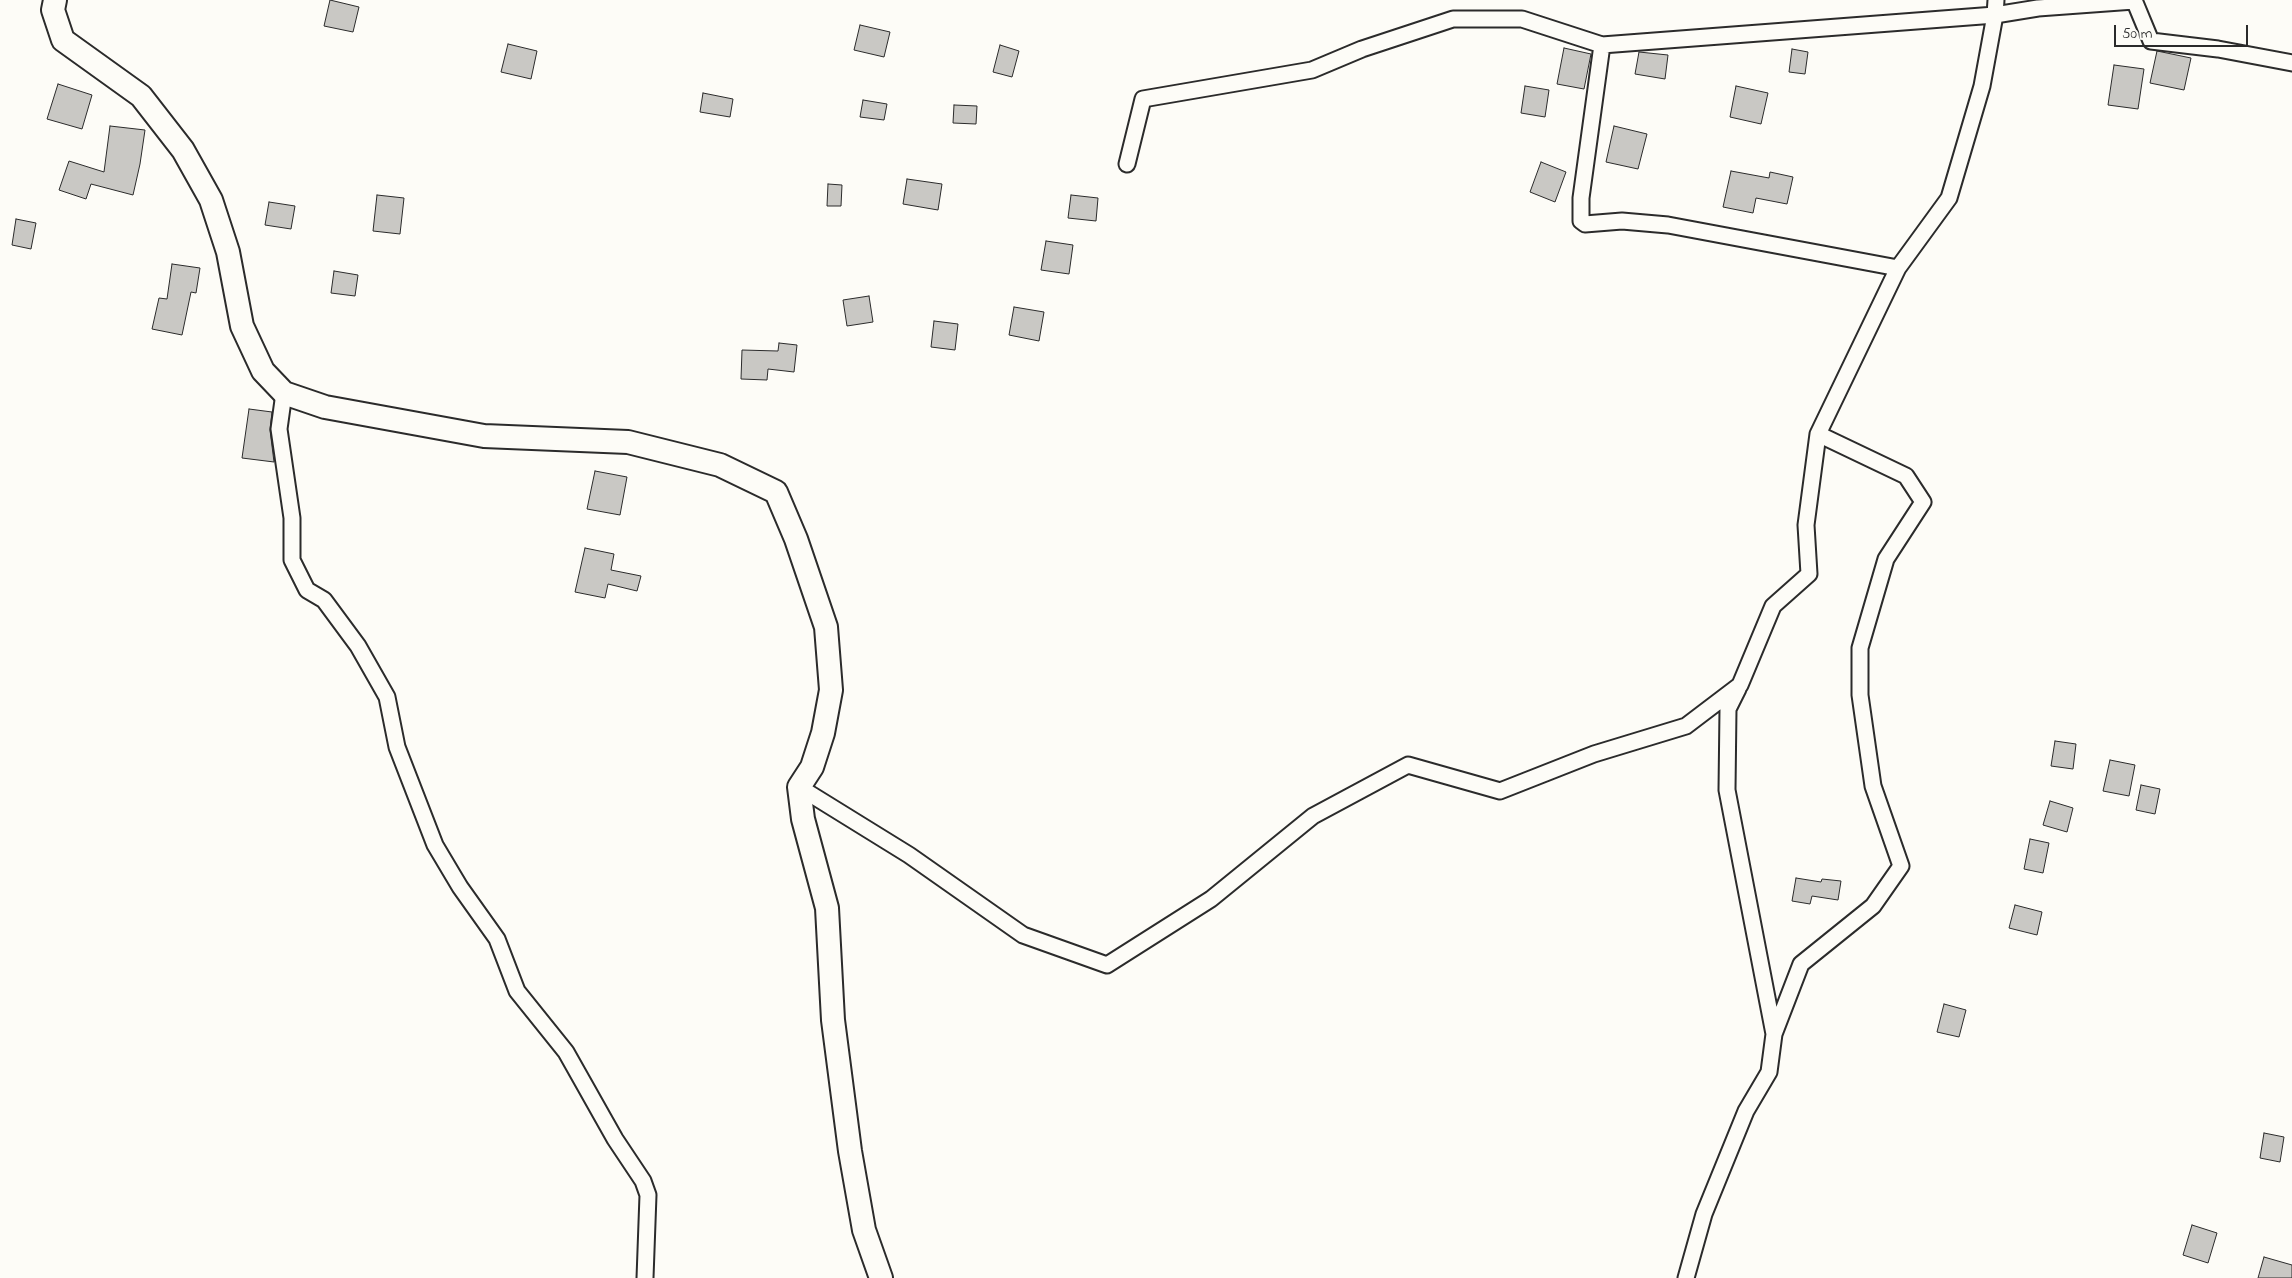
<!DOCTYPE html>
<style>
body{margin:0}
#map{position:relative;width:2292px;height:1278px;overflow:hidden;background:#fdfcf7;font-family:"Indie Flower",sans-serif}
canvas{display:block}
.scale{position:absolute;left:2114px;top:25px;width:134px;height:22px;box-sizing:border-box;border:2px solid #2b2b2b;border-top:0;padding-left:6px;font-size:15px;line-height:18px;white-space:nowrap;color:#2b2b2b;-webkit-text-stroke:4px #fdfcf7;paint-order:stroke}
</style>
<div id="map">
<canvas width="2292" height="1278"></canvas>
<div class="scale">50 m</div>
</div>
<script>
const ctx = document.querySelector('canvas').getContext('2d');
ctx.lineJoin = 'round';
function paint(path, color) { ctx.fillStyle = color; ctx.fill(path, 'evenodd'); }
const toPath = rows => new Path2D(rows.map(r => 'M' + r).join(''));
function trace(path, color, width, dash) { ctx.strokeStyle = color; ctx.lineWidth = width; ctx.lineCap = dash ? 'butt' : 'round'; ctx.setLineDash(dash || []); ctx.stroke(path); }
const building = toPath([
 [330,0,359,7,353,32,324,26,330,0],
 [860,25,890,32,884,57,854,50,860,25],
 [508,44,537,51,531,79,501,72,508,44],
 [1000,45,1019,51,1012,77,993,72,1000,45],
 [1564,48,1591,54,1584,89,1557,84,1564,48],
 [1792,49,1808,52,1805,74,1789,72,1792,49],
 [2157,51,2191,58,2184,90,2150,83,2157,51],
 [1639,52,1668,55,1665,79,1635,74,1639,52],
 [2114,65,2144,69,2138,109,2108,105,2114,65],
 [58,84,92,95,82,129,47,119,58,84],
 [1525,86,1549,90,1545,117,1521,113,1525,86],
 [1736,86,1768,93,1761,124,1730,117,1736,86],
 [703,93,733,99,730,117,700,112,703,93],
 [863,100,887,104,884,120,860,117,863,100],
 [954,105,977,106,976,124,953,123,954,105],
 [110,126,145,130,140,164,133,195,91,184,86,199,59,190,69,161,104,172,110,126],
 [1614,126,1647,134,1638,169,1606,162,1614,126],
 [1541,162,1566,172,1555,202,1530,192,1541,162],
 [1731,171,1769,178,1770,172,1793,177,1787,204,1756,198,1753,213,1723,207,1731,171],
 [907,179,942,184,938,210,903,204,907,179],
 [828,184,842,185,841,206,827,206,828,184],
 [377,195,404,198,400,234,373,231,377,195],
 [1071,195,1098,198,1096,221,1068,218,1071,195],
 [269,202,295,206,291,229,265,225,269,202],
 [16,219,36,223,31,249,12,245,16,219],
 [1046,241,1073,245,1069,274,1041,270,1046,241],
 [172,264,200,268,196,293,191,292,182,335,152,329,159,298,167,299,172,264],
 [334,271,358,275,355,296,331,293,334,271],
 [869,296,873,322,847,326,843,300,869,296],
 [1014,307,1044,312,1039,341,1009,335,1014,307],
 [934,321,958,324,955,350,931,347,934,321],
 [779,343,797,345,794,372,768,369,767,380,741,379,742,350,778,351,779,343],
 [249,409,272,412,270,430,274,462,242,458,249,409],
 [595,471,627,477,620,515,587,509,595,471],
 [585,548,614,554,611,570,641,576,637,591,608,584,605,598,575,592,585,548],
 [2055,741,2076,744,2073,769,2051,766,2055,741],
 [2110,760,2135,765,2129,796,2103,791,2110,760],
 [2141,785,2160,789,2155,814,2136,810,2141,785],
 [2050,801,2073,808,2067,832,2043,825,2050,801],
 [2030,839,2049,843,2043,873,2024,869,2030,839],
 [1796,878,1821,882,1822,879,1841,881,1838,900,1812,896,1810,904,1792,901,1796,878],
 [2015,905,2042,912,2037,935,2009,928,2015,905],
 [1944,1004,1966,1010,1959,1037,1937,1032,1944,1004],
 [2264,1133,2284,1137,2280,1162,2260,1158,2264,1133],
 [2192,1225,2217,1233,2208,1263,2183,1255,2192,1225],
 [2264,1257,2292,1265,2292,1278,2258,1278,2264,1257]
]);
paint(building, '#c9c8c4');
trace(building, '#2b2b2b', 1);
const street = toPath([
 [2134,0,2151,41,2218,49,2292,63],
 [1602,45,1581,198,1581,221,1585,224,1622,221,1668,225,1898,268],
 [1127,164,1143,99,1312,70,1362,49,1453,19,1522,19,1602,45,1995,15,2038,8,2134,1],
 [284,393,279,429,292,518,292,560,307,590,324,600,358,646,387,697,397,747,435,845,460,887,497,939,517,991,566,1052,615,1139,643,1181,648,1195,645,1278],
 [1738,689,1728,709,1727,790,1774,1034],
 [799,787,909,855,1023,935,1107,965,1211,899,1313,816,1408,765,1500,791,1594,754,1686,726,1740,685,1773,606,1809,574,1806,525,1818,434,1898,268,1949,198,1982,86,1995,15,1996,0],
 [1686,1278,1704,1214,1746,1111,1769,1072,1774,1034,1801,964,1873,906,1901,866,1873,786,1860,695,1860,648,1886,559,1923,502,1906,476,1818,434]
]);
const secondary = toPath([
 [55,0,53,10,63,40,141,96,183,150,211,200,228,252,242,326,263,371,284,393,325,407,484,436,628,442,720,465,776,492,796,539,826,627,831,690,823,733,812,767,799,787,803,819,827,908,833,1020,850,1151,864,1230,881,1278]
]);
trace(street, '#2b2b2b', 19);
trace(secondary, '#2b2b2b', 26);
trace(street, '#fdfcf7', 15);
trace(secondary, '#fdfcf7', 22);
</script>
